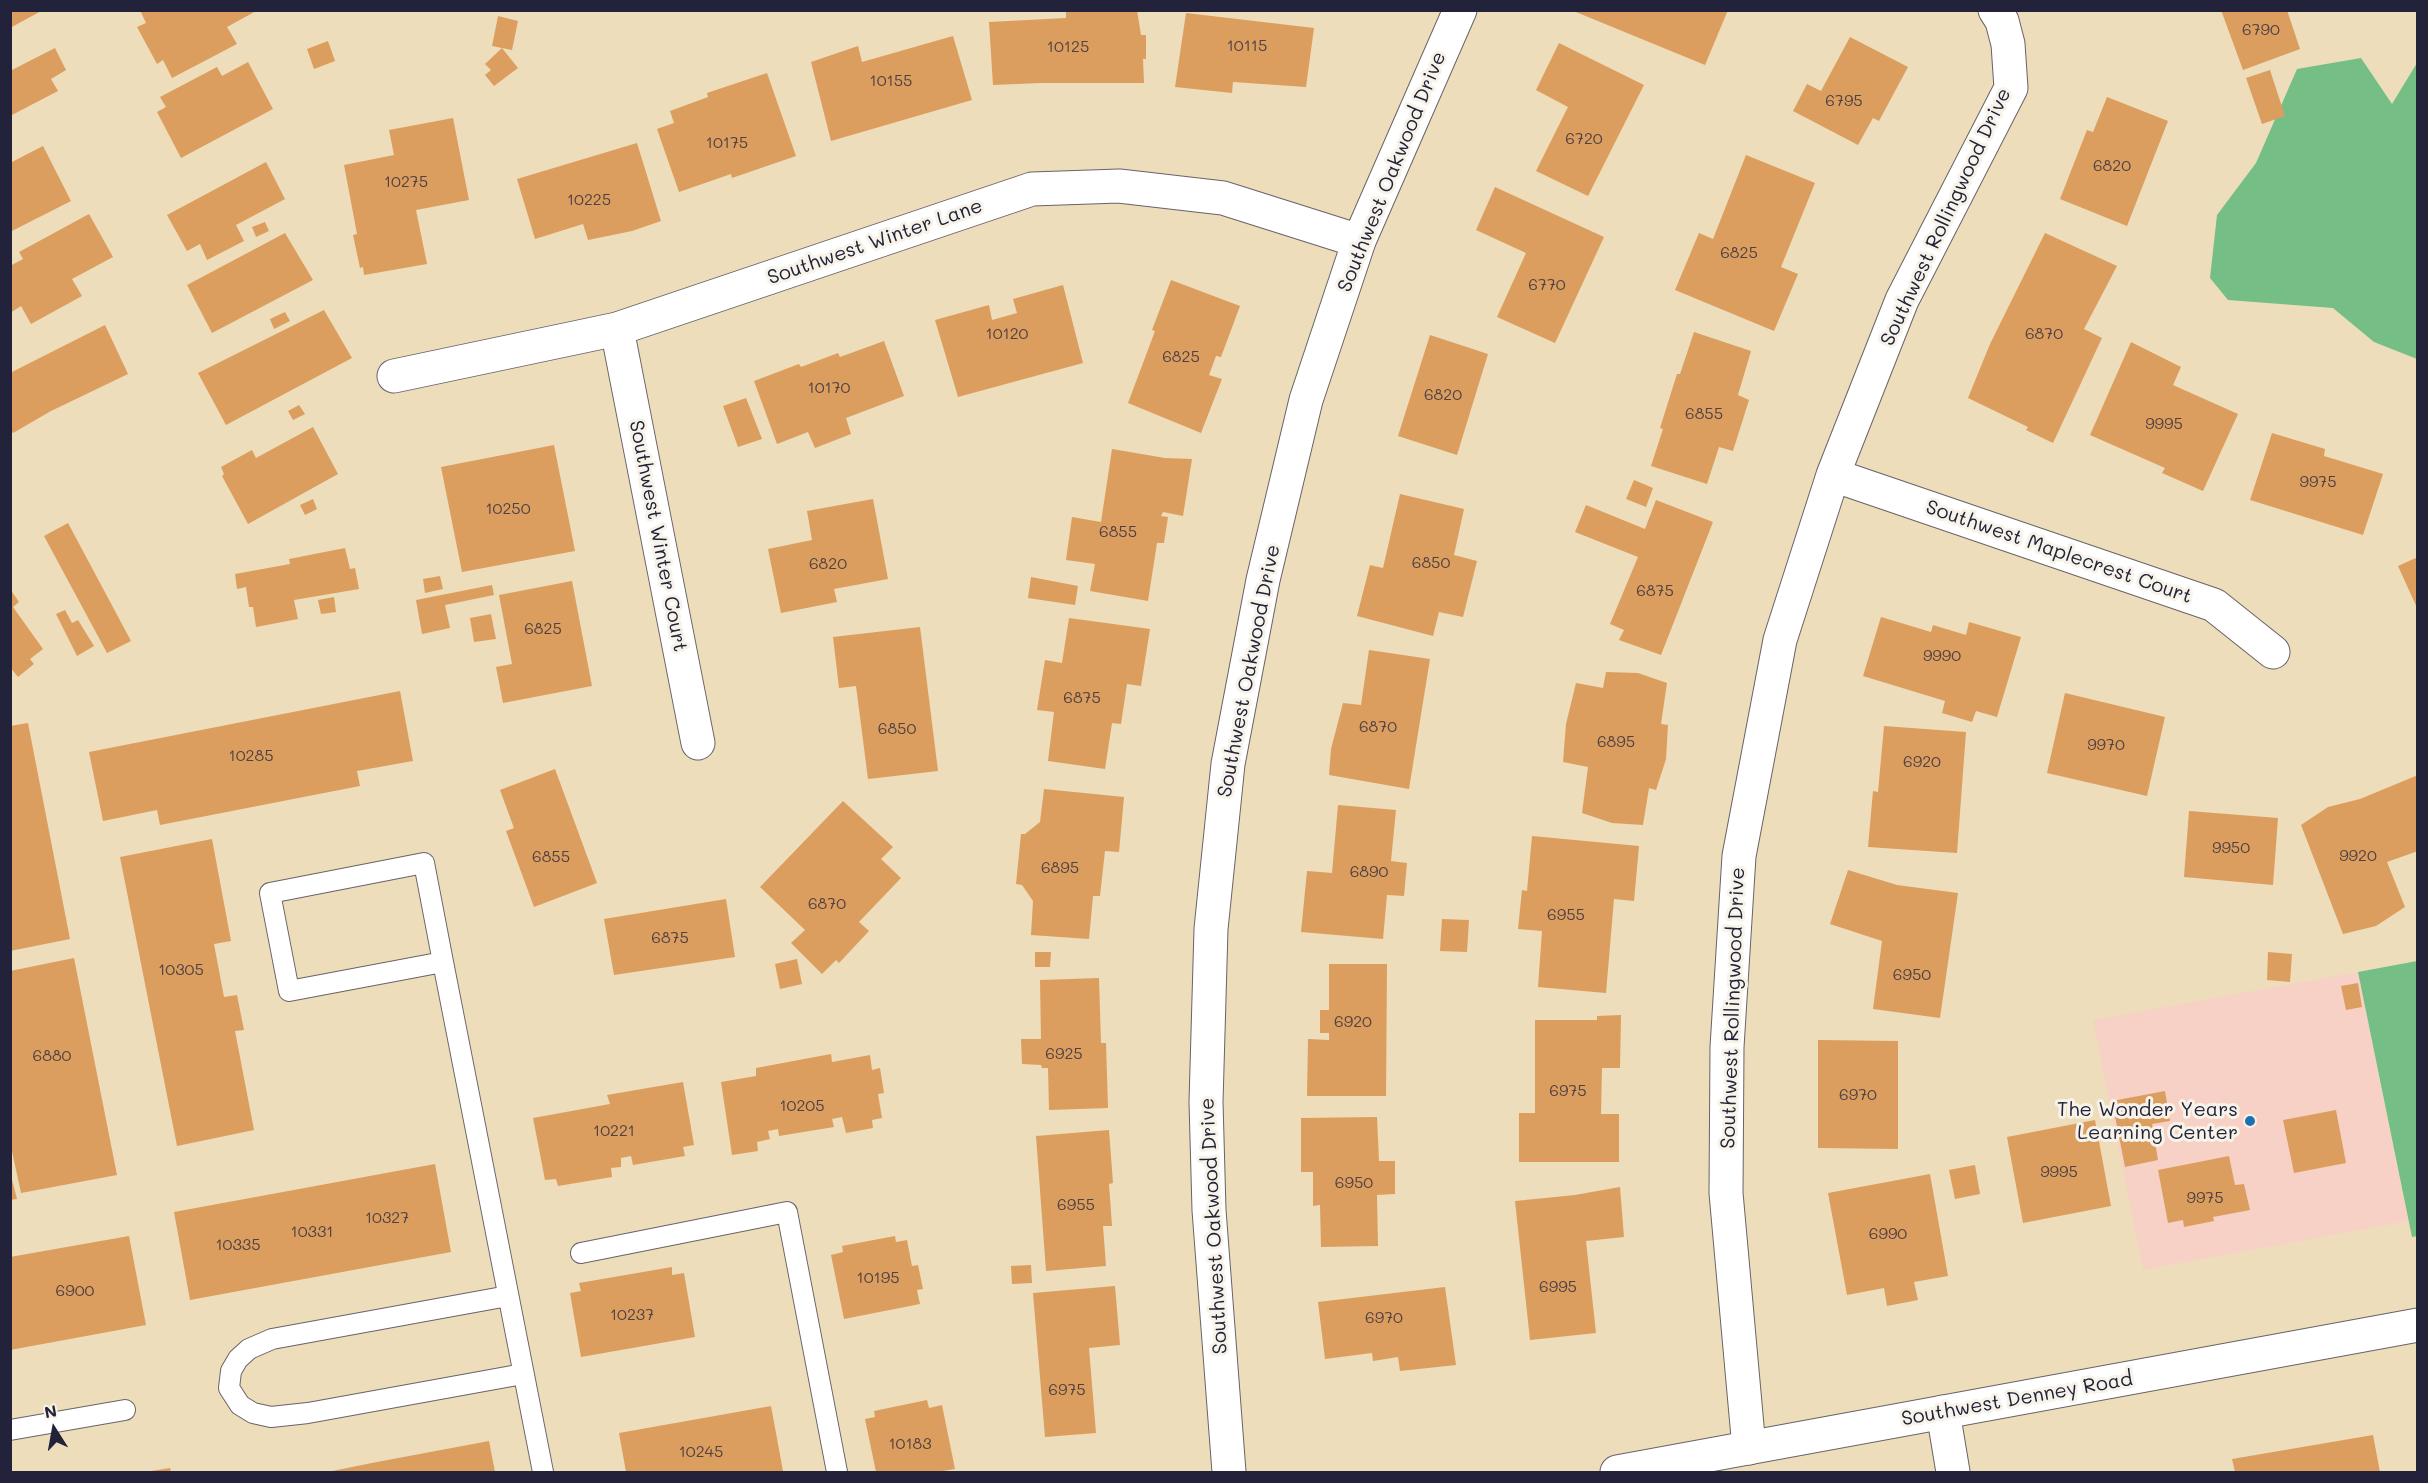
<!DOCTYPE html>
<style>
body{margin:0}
#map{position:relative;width:2428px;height:1483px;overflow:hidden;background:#edddba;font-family:Mali,sans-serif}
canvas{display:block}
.frame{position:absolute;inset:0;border:12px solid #22223b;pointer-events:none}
.north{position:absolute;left:24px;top:1399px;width:60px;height:60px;-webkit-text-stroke:4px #f7f3e8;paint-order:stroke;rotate:349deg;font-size:16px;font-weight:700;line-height:24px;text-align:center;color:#22223b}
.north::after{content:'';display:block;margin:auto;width:21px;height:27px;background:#22223b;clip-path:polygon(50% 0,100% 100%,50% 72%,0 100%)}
</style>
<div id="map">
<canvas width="2428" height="1483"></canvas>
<div class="frame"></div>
<div class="north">N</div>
</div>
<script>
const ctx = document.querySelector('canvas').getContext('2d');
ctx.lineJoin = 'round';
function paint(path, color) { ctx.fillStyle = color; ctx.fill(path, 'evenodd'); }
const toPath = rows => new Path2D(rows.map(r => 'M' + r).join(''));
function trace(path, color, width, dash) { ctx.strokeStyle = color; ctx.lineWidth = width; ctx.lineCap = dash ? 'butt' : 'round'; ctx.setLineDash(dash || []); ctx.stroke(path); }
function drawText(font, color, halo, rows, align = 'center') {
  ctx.font = font + ' Mali,sans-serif'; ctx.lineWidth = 6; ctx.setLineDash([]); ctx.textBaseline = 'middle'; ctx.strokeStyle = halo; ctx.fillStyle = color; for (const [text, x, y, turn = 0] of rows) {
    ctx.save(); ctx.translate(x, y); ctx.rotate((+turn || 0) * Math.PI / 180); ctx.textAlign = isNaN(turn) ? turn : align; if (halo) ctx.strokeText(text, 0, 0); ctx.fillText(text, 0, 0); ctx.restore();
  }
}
paint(toPath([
 [2358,972,2408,1221,2143,1270,2093,1020]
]), '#f7d1c6');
paint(toPath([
 [2361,58,2392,104,2417,63,2417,359,2374,342,2333,308,2228,300,2210,278,2217,215,2256,163,2297,69],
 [2417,961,2418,1236,2412,1237,2358,972]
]), '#75be85');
paint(toPath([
 [10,10,43,10,10,28],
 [140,10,258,10,227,27,237,44,172,78,163,60,157,64,137,27,146,23],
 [1066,10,1137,10,1141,35,1146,35,1146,59,1143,59,1144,83,1041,83,993,85,989,22,1066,18],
 [1571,10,1728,10,1705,65],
 [2221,10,2287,10,2300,49,2243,70],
 [1186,13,1314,28,1306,87,1233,82,1232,93,1175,87],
 [498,16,518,21,512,50,492,46],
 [953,36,972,100,831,141,811,62,858,46,862,62],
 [1850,37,1908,67,1879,121,1873,118,1858,145,1793,111,1807,84,1821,91],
 [328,41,335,61,314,69,307,49],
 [1559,43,1644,85,1588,196,1536,171,1568,107,1536,90],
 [55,48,66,70,51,79,58,91,10,116,10,71],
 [502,48,518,68,494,86,485,75,491,70,485,64],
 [248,62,273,109,181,158,157,112,166,107,160,97,217,67,222,76],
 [2270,70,2285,116,2262,124,2246,78],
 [767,73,796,156,732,178,731,174,679,192,657,129,674,123,670,111,708,97,707,93],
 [2107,97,2168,121,2127,226,2060,199,2087,130,2093,132],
 [453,118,469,200,416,210,427,264,364,275,363,267,360,268,353,235,357,234,344,165,394,155,389,130],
 [637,143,661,221,632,231,588,240,583,224,535,239,517,179],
 [43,146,71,201,10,232,10,163],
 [1746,155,1815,183,1781,267,1798,274,1774,331,1675,290,1699,233,1713,239],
 [266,162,285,199,236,225,244,241,207,260,200,244,187,251,167,215],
 [1495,187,1604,237,1555,343,1497,317,1526,253,1476,230],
 [89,214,113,257,72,279,82,296,31,324,21,306,10,313,10,266,23,259,19,252],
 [265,222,269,231,256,237,252,227],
 [285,233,313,280,212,333,187,285],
 [2045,233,2117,266,2084,329,2102,338,2053,443,2026,430,2028,427,1968,398,1990,344],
 [1171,280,1240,306,1221,357,1216,356,1209,375,1222,379,1201,433,1128,403,1155,331,1152,330],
 [1063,285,1083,363,958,397,935,320,989,305,992,320,1017,313,1013,299],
 [324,310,352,358,226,425,198,373],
 [285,312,290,321,274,329,270,319],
 [105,325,128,374,51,411,13,433,10,428,10,373],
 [1694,332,1751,351,1738,395,1749,400,1733,451,1719,447,1707,484,1651,466,1663,429,1660,428,1677,374,1680,374],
 [1430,335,1488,354,1457,455,1398,436],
 [884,341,904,396,846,418,851,434,815,448,808,432,777,444,754,381,799,364,801,367,838,353,840,357],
 [2131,342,2181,367,2173,385,2238,414,2203,491,2162,473,2165,468,2090,435],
 [746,398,762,439,738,447,723,406],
 [299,405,305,414,293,420,288,411],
 [313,427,338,474,248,524,222,476,224,474,221,467,252,450,256,458],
 [2272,433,2325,449,2324,456,2383,474,2363,535,2250,500],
 [554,445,575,551,462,572,441,467],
 [1112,449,1165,458,1192,459,1183,516,1163,512,1161,516,1168,517,1164,543,1157,543,1148,601,1090,591,1095,564,1066,560,1072,517,1101,522],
 [1634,480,1653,488,1646,507,1626,499],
 [1400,494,1464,509,1454,555,1477,561,1463,617,1439,612,1433,636,1357,616,1370,565,1383,568],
 [313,499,317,509,305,515,300,505],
 [873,499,888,579,834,589,837,602,781,613,768,549,812,540,807,511],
 [1656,500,1713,522,1661,655,1619,640,1624,630,1610,624,1638,557,1575,532,1586,505,1645,529],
 [68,523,131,641,107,653,44,536],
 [345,548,350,569,355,568,359,589,294,600,298,619,256,627,253,607,249,607,246,587,237,589,235,574,290,564,289,559],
 [2418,557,2418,610,2398,566],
 [440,576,443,589,425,593,423,579],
 [1031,577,1078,586,1075,605,1028,598],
 [572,581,592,686,503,703,496,667,512,664,499,595],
 [492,585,494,595,445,605,450,628,422,634,416,600],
 [10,589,19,602,13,607,43,649,30,659,34,664,18,677,10,667],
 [334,597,336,612,321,614,318,600],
 [65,610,72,623,78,620,94,646,77,656,56,614],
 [491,614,496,639,474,642,470,618],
 [1881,617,1931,632,1933,625,1966,635,1969,622,2021,637,1997,717,1976,711,1972,722,1942,713,1945,701,1863,676],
 [1069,618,1150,629,1141,686,1127,684,1121,724,1112,723,1105,769,1048,761,1054,712,1037,710,1045,660,1062,663],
 [920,627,938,771,868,779,856,686,839,688,833,637],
 [1369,650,1430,659,1409,789,1329,775,1331,749,1343,703,1361,705],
 [1606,672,1638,673,1667,683,1661,724,1668,725,1666,759,1656,790,1649,788,1643,825,1612,823,1582,813,1588,767,1563,762,1566,724,1576,683,1603,688],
 [400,691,413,761,357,771,360,786,160,825,157,810,103,821,89,752],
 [2065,693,2165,717,2147,796,2047,773],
 [28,723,70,939,10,951,10,726],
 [1884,726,1966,732,1957,853,1868,847,1873,791,1878,792],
 [555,769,597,883,534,907,506,831,514,828,500,790],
 [2418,775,2418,851,2387,862,2405,907,2376,926,2343,934,2301,825,2328,807,2360,799],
 [1044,789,1124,797,1119,852,1105,851,1100,896,1093,896,1089,939,1031,935,1033,901,1022,885,1016,884,1021,834,1025,834,1040,822],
 [843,801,893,847,881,859,901,878,859,922,869,931,839,963,836,960,822,974,791,943,805,930,760,887],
 [1338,805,1396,810,1391,861,1407,863,1404,896,1387,895,1383,939,1301,932,1307,871,1332,873],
 [2189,811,2278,818,2273,885,2184,877],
 [1532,836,1639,846,1634,901,1614,899,1606,993,1538,987,1542,931,1518,929,1522,890,1527,891],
 [212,839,231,941,214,944,224,997,237,995,244,1030,235,1031,254,1130,177,1146,120,857],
 [1848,870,1897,885,1958,893,1940,1018,1873,1009,1882,941,1830,924],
 [726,899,735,957,614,975,604,919],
 [1442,919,1469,920,1467,952,1440,951],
 [1035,952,1051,952,1050,967,1035,967],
 [2268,952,2292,954,2290,982,2267,980],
 [74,958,117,1175,21,1193,10,1142,10,971],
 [797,959,802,984,780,989,775,964],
 [1329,964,1387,964,1386,1096,1307,1096,1308,1039,1329,1040,1329,1033,1320,1033,1320,1010,1329,1010],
 [1099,978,1101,1043,1106,1043,1108,1108,1049,1110,1048,1068,1042,1068,1041,1065,1022,1064,1021,1039,1041,1039,1040,980],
 [2358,983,2362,1007,2346,1010,2341,986],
 [1621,1015,1620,1068,1602,1068,1601,1114,1619,1114,1619,1162,1519,1162,1519,1113,1535,1113,1535,1020,1597,1020,1597,1016],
 [1818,1040,1898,1041,1898,1149,1818,1148],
 [831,1054,832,1062,870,1055,872,1070,880,1068,884,1093,878,1094,882,1118,872,1120,873,1128,846,1133,842,1117,832,1119,834,1127,779,1136,778,1129,768,1131,770,1139,757,1142,758,1151,732,1155,721,1082,756,1076,756,1068],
 [683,1082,694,1145,683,1147,685,1156,633,1165,631,1156,621,1158,621,1167,611,1168,612,1177,558,1186,556,1179,545,1180,533,1118,610,1104,607,1095],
 [2165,1091,2170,1121,2152,1124,2158,1160,2125,1167,2112,1101],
 [2336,1110,2346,1163,2294,1173,2283,1120],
 [1377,1117,1379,1161,1395,1161,1395,1194,1377,1195,1378,1246,1321,1247,1320,1205,1313,1206,1313,1172,1301,1172,1301,1118],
 [2095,1120,2111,1206,2023,1223,2007,1137],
 [1109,1130,1113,1183,1109,1184,1112,1226,1103,1226,1106,1266,1046,1271,1036,1136],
 [2229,1156,2235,1185,2244,1184,2250,1210,2213,1217,2214,1221,2184,1227,2183,1220,2168,1223,2158,1170],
 [435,1164,451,1252,190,1300,174,1212],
 [1975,1165,1980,1194,1955,1199,1949,1170],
 [10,1172,17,1199,10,1200],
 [1930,1174,1948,1276,1914,1282,1918,1300,1887,1306,1884,1288,1847,1295,1828,1193],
 [1620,1187,1624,1237,1586,1241,1596,1333,1530,1340,1515,1201,1575,1195],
 [129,1236,146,1325,10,1350,10,1257],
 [895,1236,896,1242,907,1240,912,1266,918,1265,923,1289,917,1290,920,1304,844,1319,831,1255,843,1252,842,1246],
 [1031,1265,1032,1283,1012,1284,1011,1266],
 [672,1267,672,1275,684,1273,695,1337,581,1357,570,1293,581,1291,579,1283],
 [1115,1286,1120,1345,1089,1348,1096,1433,1045,1437,1033,1293],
 [1445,1287,1456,1365,1400,1371,1398,1357,1373,1361,1372,1353,1325,1359,1318,1302],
 [927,1400,929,1408,942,1405,955,1469,937,1472,876,1472,865,1419,875,1417,874,1411],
 [771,1406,783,1471,626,1472,619,1433],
 [2373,1435,2380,1472,2235,1472,2232,1459],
 [489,1441,495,1472,327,1472,377,1462],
 [170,1468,171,1472,151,1472,151,1471]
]), '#db9e5f');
const service = toPath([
 [443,962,289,991,270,893,424,863,443,962,543,1472],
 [581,1253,787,1212,837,1472],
 [508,1296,272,1339,249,1349,238,1359,231,1371,229,1388,240,1405,253,1413,271,1417,308,1413,523,1374],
 [10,1430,125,1410]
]);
const minor = toPath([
 [617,329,698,743],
 [394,376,617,329,1032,189,1119,186,1223,198,1359,241],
 [1833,475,2214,605,2273,652],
 [1943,1412,1953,1472],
 [1749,1448,1726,1193,1727,1047,1739,856,1780,640,1833,475,1902,300,2011,88,2008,44,2002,21,1995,10],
 [1229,1472,1209,1210,1206,1102,1211,929,1228,764,1263,580,1306,400,1359,241,1460,10]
]);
const tertiary = toPath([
 [1617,1472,2418,1325]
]);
trace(service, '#696367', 22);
trace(minor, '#696367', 35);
trace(tertiary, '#696367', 35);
trace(service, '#fff', 20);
trace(minor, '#fff', 33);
trace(tertiary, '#fff', 33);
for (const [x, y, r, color] of [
 [2250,1121,6,"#1f6fb2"]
]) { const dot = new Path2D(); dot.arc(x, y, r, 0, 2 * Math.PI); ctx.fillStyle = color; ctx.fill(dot); trace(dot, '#f7f3e8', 2); }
drawText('16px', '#504144', null, [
 ["6790",2261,30],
 ["10115",1247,46],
 ["10125",1068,47],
 ["10155",891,81],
 ["6795",1844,101],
 ["6720",1584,139],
 ["10175",727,143],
 ["6820",2112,166],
 ["10275",406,182],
 ["10225",589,200],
 ["6825",1739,253],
 ["6770",1547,285],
 ["10120",1007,334],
 ["6870",2044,334],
 ["6825",1181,357],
 ["10170",829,388],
 ["6820",1443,395],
 ["6855",1704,414],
 ["9995",2164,424],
 ["9975",2318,482],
 ["10250",508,509],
 ["6855",1118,532],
 ["6850",1431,563],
 ["6820",828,564],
 ["6875",1655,591],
 ["6825",543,629],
 ["9990",1942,656],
 ["6875",1082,698],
 ["6870",1378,727],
 ["6850",897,729],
 ["6895",1616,742],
 ["9970",2106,745],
 ["10285",251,756],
 ["6920",1922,762],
 ["9950",2231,848],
 ["9920",2358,856],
 ["6855",551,857],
 ["6895",1060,868],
 ["6890",1369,872],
 ["6870",827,904],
 ["6955",1566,915],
 ["6875",670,938],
 ["10305",181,970],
 ["6950",1912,975],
 ["6920",1353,1022],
 ["6925",1064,1054],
 ["6880",52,1056],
 ["6975",1568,1091],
 ["6970",1858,1095],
 ["10205",802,1106],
 ["10221",614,1131],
 ["9995",2059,1172],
 ["6950",1354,1183],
 ["9975",2205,1198],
 ["6955",1076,1205],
 ["10327",387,1218],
 ["10331",312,1232],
 ["6990",1888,1234],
 ["10335",238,1245],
 ["10195",878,1278],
 ["6995",1558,1287],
 ["6900",75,1291],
 ["10237",632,1315],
 ["6970",1384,1318],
 ["6975",1067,1390],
 ["10183",910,1444],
 ["10245",701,1452]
]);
drawText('20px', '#22223b', '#f7f3e8', [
 ["Southwest Oakwood Drive",1392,172,-68],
 ["Southwest Rollingwood Drive",1946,217,-65],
 ["Southwest Winter Lane",875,242,-19],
 ["Southwest Winter Court",658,536,79],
 ["Southwest Maplecrest Court",2059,552,19],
 ["Southwest Oakwood Drive",1249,671,-79],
 ["Southwest Rollingwood Drive",1733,1008,-88],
 ["Southwest Oakwood Drive",1214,1226,-93],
 ["Southwest Denney Road",2017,1399,-10]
]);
drawText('20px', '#22223b', '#f7f3e8', [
 ["The Wonder Years",2238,1110],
 ["Learning Center",2238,1133]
], 'right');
</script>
